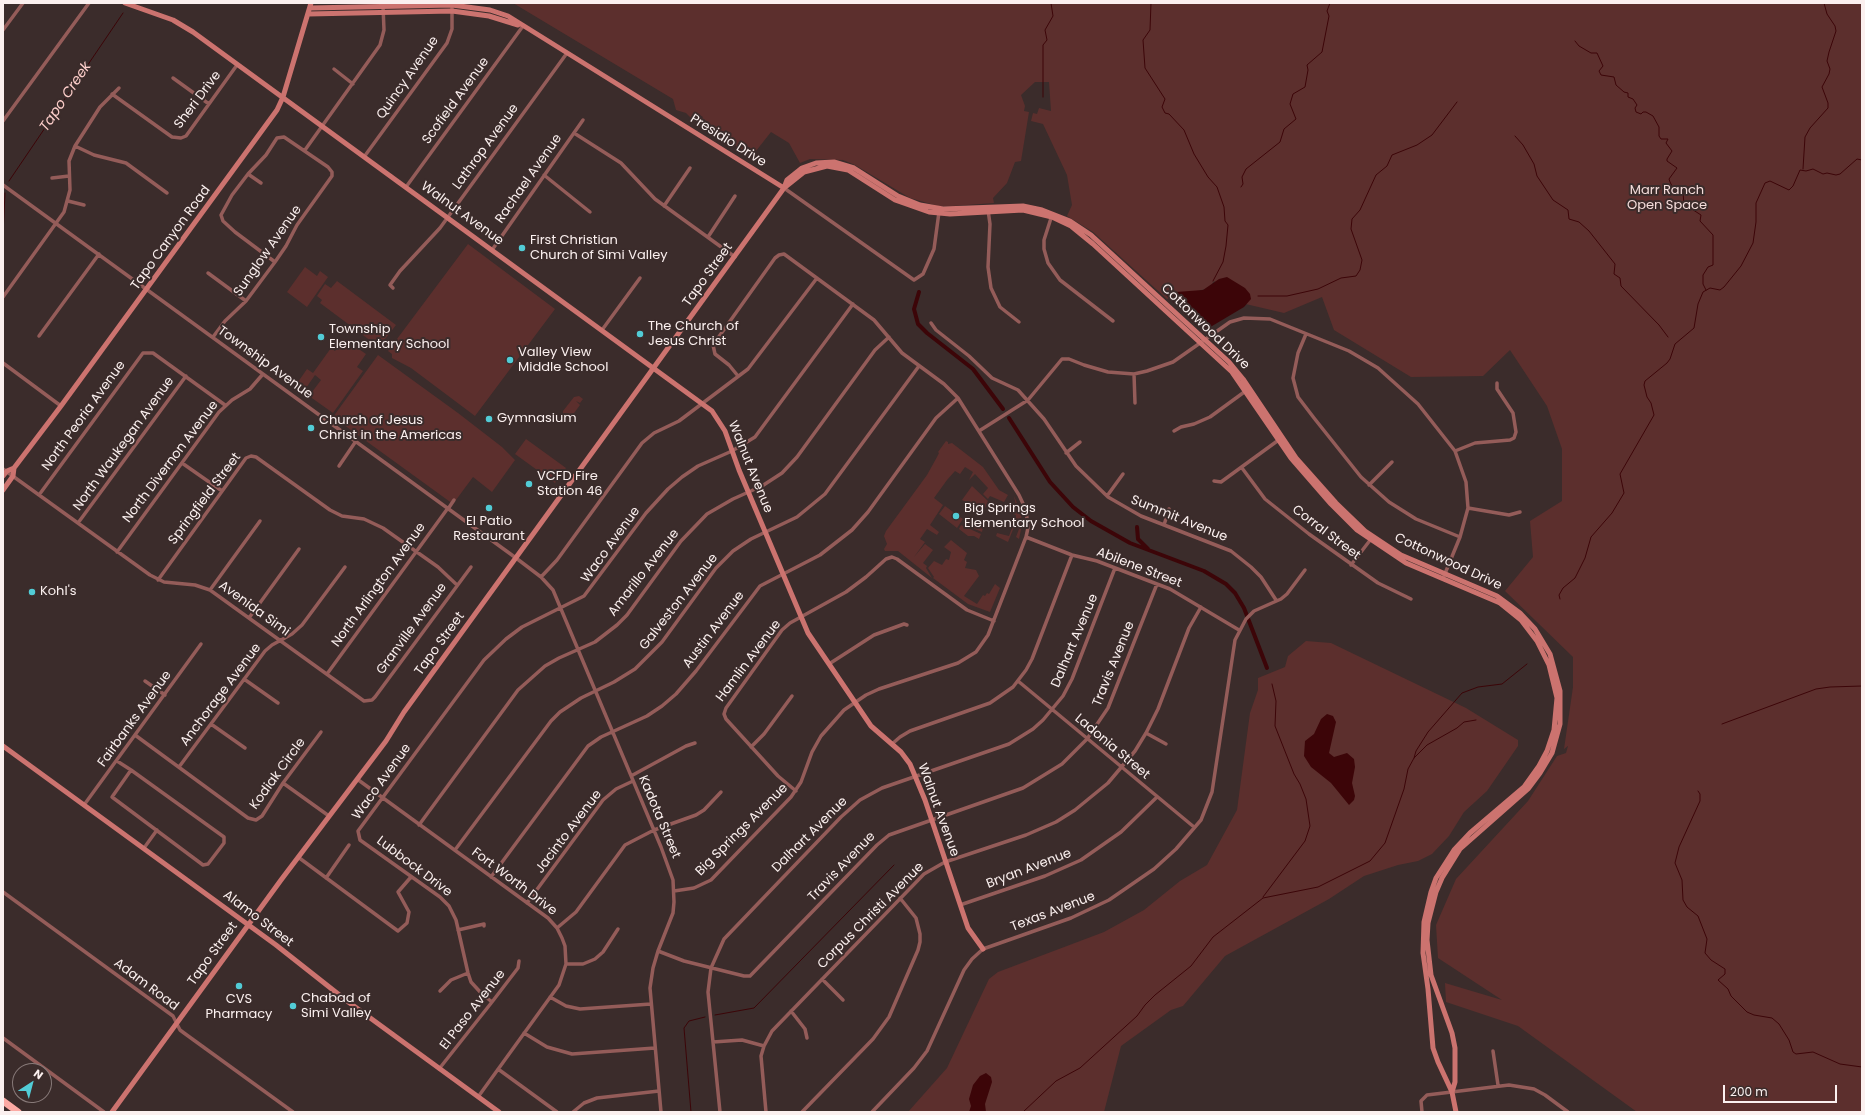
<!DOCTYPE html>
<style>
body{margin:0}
#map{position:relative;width:1865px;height:1115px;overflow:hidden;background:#3b2c2b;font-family:Poppins,sans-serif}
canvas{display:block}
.frame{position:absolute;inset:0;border:4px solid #fbf0ef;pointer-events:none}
.north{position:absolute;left:12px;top:1063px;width:40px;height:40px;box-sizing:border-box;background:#3b2c2b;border:1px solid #887a79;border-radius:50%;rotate:36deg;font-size:11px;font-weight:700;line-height:16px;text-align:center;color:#fbf0ef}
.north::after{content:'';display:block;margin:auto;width:14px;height:18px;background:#52ccd6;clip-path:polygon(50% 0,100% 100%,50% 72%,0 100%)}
.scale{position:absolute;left:1723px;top:1085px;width:114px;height:18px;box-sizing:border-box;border:2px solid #fbf0ef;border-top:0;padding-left:5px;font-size:12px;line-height:14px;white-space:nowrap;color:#fbf0ef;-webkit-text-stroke:3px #3b2c2b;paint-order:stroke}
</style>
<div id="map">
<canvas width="1865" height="1115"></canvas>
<div class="frame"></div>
<div class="north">N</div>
<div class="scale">200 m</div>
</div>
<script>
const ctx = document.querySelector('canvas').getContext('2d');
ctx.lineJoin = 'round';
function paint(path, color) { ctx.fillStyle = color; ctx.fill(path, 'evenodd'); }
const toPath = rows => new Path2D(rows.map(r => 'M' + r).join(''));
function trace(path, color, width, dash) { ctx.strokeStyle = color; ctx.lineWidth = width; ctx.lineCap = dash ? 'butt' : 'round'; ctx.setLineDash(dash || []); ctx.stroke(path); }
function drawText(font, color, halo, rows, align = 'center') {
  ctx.font = font + ' Poppins,sans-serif'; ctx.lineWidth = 4; ctx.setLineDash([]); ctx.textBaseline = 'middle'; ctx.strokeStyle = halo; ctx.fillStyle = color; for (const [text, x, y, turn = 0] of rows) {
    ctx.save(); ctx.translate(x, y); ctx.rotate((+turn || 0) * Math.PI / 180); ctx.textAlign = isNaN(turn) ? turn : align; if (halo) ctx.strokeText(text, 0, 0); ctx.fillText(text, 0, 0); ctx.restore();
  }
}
paint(toPath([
 [513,3,1862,3,1862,1112,1637,1112,1518,1026,1446,1002,1445,983,1502,1000,1438,958,1436,925,1456,879,1528,801,1557,756,1566,753,1568,746,1564,749,1573,687,1573,657,1505,591,1533,557,1530,521,1562,501,1562,449,1547,406,1510,350,1483,376,1411,377,1334,330,1322,297,1284,313,1237,302,1214,281,1209,288,1167,299,1093,232,1067,216,1072,205,1067,175,1043,124,1031,121,1033,113,1037,114,1039,108,1051,111,1049,82,1035,82,1021,95,1025,106,1024,111,1029,112,1021,161,1015,162,1007,183,993,198,994,203,953,206,938,206,910,198,855,165,843,160,810,159,800,163,789,143,771,132,752,156,699,124,703,117,696,113,691,118,686,113,676,110,673,99],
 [468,244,555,309,475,416,411,368,392,358,392,354,388,351],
 [305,267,317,276,320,271,328,277,307,307,287,292],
 [337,281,396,325,379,347,320,303,322,300,317,296,325,284,331,288],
 [344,339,366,354,357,367,363,371,333,413,309,396,321,380,315,375,306,388,298,382,307,369,313,373,331,348,335,351],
 [378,355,458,413,502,447,515,460,492,492,473,477,453,504,333,417],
 [579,396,583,399,580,403,576,401,580,405,569,420,563,415,563,411,574,397],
 [526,439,566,468,555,483,515,454],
 [946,441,948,442,948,444,952,443,983,467,999,490,1008,495,1004,502,990,496,988,499,983,494,988,488,975,474,969,480,973,472,965,467,960,474,955,471,947,480,934,498,943,505,930,525,939,532,937,535,927,529,920,539,925,542,914,557,925,544,933,550,923,563,927,566,926,568,932,578,898,551,885,551,884,549,887,544,884,536,886,531,927,475,937,457,939,453,938,452],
 [972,486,988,501,984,511,962,500],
 [1014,496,1021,513,1022,525,1019,539,1016,537,1019,529,1014,527,1008,542,996,536,997,533,1009,536,1015,520,1016,515,1013,514,1016,506],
 [945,506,963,519,957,528,939,514],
 [965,520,983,528,982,532,963,524],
 [961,525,981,534,979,539,974,536,968,536,959,529],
 [951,540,967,553,964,560,967,562,965,568,976,570,979,576,964,596,977,604,983,595,985,596,987,593,989,594,995,584,1000,588,990,612,968,604,933,578,934,577,928,568,934,561,942,565,946,559,949,560,951,552,944,547],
 [1306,641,1331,643,1466,708,1518,740,1518,746,1487,791,1464,812,1449,836,1432,854,1418,861,1398,865,1364,876,1329,899,1225,956,1183,1006,1171,1010,1121,1046,1104,1112,908,1112,947,1068,989,979,998,972,1104,932,1144,910,1180,881,1207,865,1237,810,1250,713,1258,690,1258,678,1285,667,1288,656]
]), '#5c2f2d');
paint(toPath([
 [1227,277,1245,288,1250,294,1251,299,1244,307,1207,329,1197,326,1166,295,1176,292,1203,290,1219,279],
 [1327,714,1333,716,1336,722,1329,753,1334,757,1347,753,1354,759,1355,767,1352,783,1355,796,1354,800,1349,805,1331,783,1311,767,1304,756,1305,741,1314,734,1321,719],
 [986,1073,991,1077,992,1082,985,1104,986,1112,969,1112,971,1106,969,1099,973,1085,980,1076]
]), '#3c0508');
trace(toPath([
 [1151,3,1150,30,1143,40,1145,68,1165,99,1162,107,1165,113,1169,114,1184,130,1194,154,1208,177,1217,187,1224,207,1225,221,1228,225,1226,246,1223,262,1213,281],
 [1575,41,1579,46,1591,53,1597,53,1603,66,1599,71,1601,75,1614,77,1616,85,1624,92,1628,93,1628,97,1633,99,1637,105,1635,108,1636,112,1641,114,1643,112,1646,112,1653,116,1659,127,1659,136,1661,139,1668,139,1666,143,1672,151,1667,159,1667,161,1677,168,1669,179,1670,182,1673,188,1683,193,1684,204,1701,215,1700,221,1713,235,1713,265,1708,267,1703,275,1703,284,1706,290],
 [1043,97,1043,45,1047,40,1045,30,1053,16,1051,3],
 [1515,136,1523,145,1534,164,1537,176,1553,200,1568,210,1569,219,1579,222,1589,231,1615,264,1614,274,1620,278,1621,286,1659,325,1668,337],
 [1803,169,1805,137,1810,128,1828,108,1828,103,1822,87,1829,74,1830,69,1827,61,1829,52,1836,31,1835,26,1827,14,1824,3],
 [9,181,123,13],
 [1241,187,1243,184,1242,177,1246,169,1280,142,1284,129,1296,119,1290,104,1293,94,1305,87,1308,70,1307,65,1322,52,1329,16,1327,11,1330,3],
 [3,235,5,193],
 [1258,296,1287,296,1318,289,1341,278,1356,276,1360,270,1362,260,1351,229,1352,219,1360,210,1376,175,1387,166,1392,155,1417,145,1432,135,1457,102],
 [1560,599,1559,595,1563,588,1575,578,1585,558,1591,537,1612,513,1624,493,1620,474,1654,415,1651,403,1647,397,1644,385,1645,381,1667,363,1670,359,1675,344,1694,328,1698,304,1703,292,1710,288,1720,290,1724,287,1741,266,1753,243,1756,222,1756,203,1765,183,1770,181,1789,190,1793,186,1800,170,1806,171,1813,169,1823,174,1827,173,1836,175,1840,174,1857,159,1862,160],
 [1722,724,1816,689,1830,687,1862,686],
 [1414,758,1416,751,1428,732,1462,693,1478,687,1502,684,1527,664],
 [1698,791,1700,794,1700,801,1679,847,1675,863,1682,880,1683,900,1687,907,1698,916,1707,939,1705,953,1711,960,1725,969,1725,974,1718,980,1728,989,1731,996,1747,1012,1754,1015,1772,1018,1779,1024,1789,1040,1793,1052,1796,1054,1813,1052,1840,1064,1862,1067],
 [1263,897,1305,841,1310,826,1306,799,1300,784,1294,774,1275,726,1276,701,1272,684],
 [715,1015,754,1008,894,865],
 [691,1112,684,1028,689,1021,705,1017],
 [1023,1112,1056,1081,1080,1068,1137,1016,1145,1005,1155,995,1191,966,1213,937,1263,898,1318,887,1370,861,1385,843,1404,789,1408,769,1414,758,1427,745,1457,728,1464,722,1476,720]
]), '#3c0508', 1);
trace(toPath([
 [919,292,914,309,918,324,927,333,973,369,1003,409],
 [1009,418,1050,482,1073,507,1091,521,1130,543,1204,571,1226,584,1235,593,1244,608,1267,668],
 [1137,527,1138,539,1148,549]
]), '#3c0508', 4);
trace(toPath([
 [3,30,23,3],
 [334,69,353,84],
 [173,78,209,104],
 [112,94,172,137,181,138,186,136,237,65],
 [3,121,89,3],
 [574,133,621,163,655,199,735,257],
 [75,146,94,155,126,163,167,193],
 [305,150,380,45,384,30,383,6],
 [364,157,447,43,452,29,452,5],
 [248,174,261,183],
 [544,175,590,212],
 [52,178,69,176],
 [3,185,516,558,541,577,553,590,661,847,673,880,674,902,673,913,658,951,653,968,650,988,661,1112],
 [406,187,523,26],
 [784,188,914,280,923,274,934,249,939,212],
 [68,201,84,205],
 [664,206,690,168],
 [988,210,990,224,988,267,991,288,1000,307,1019,322],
 [1052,215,1044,240,1044,249,1048,263,1060,280,1113,321],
 [708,237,735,196],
 [492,250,583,120],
 [208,273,246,301],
 [393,288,390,285,400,271,440,228,567,53],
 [3,297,64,212,70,190,69,161,75,146,100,107,119,88],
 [931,323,936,330,969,356,992,378,1018,390,1044,419,1076,466,1108,497,1141,516,1231,551,1251,567,1261,577,1276,600],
 [602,330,640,278],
 [1306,334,1298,353,1293,378,1298,397,1314,418,1361,477,1389,502,1416,519,1460,537],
 [39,336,99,254],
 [213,337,225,321,246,301,275,262,286,246,297,225,332,176,332,172,328,167,284,137,277,138,266,155,248,174,232,195,221,215,223,221,235,232,275,262],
 [3,363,61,406],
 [1134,374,1135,403],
 [979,431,1028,400,1062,359,1069,359,1084,365,1108,372,1134,374,1147,371,1173,362,1230,322,1244,318,1270,319,1349,351,1378,368,1418,404,1455,451,1466,482,1468,508,1460,537,1444,576],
 [1174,431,1181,427,1194,424,1210,417,1247,390],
 [1455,451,1475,443,1510,440,1514,438,1516,432,1513,413,1497,389,1497,383],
 [1066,453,1080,442],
 [182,463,222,491],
 [339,466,356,441],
 [1242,468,1265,499,1309,534,1378,583,1411,599],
 [3,469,150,575,164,582,195,585,210,590,364,701,372,700,375,697,471,567],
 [1214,481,1221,482,1280,439],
 [1369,485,1392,462],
 [39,495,143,353,153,353,225,405],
 [1107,496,1123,474],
 [1468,508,1509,515,1520,512],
 [448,509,454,500],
 [78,523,186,376],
 [1164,525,1169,509],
 [1026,537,1072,555,1097,561,1170,589,1239,630],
 [117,552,219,412,232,400,250,389,263,374],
 [1351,565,1371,539],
 [541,577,557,560,642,443,654,433,679,421,748,369,817,278],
 [158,580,246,458,251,456,256,457,330,510,342,516,364,519,383,528,438,567,457,585],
 [210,590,260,521],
 [249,618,299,549],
 [829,664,874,635,904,624,907,625],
 [327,674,448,508],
 [244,679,278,703],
 [145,681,165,695],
 [1018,681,1194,827],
 [211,724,245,748],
 [1146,733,1166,744],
 [135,735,248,818,256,820,262,816,283,783,321,732],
 [892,744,900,737,910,731,990,703,1013,687,1026,670,1032,659,1072,555],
 [751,747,764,734,792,696],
 [117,761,131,770,224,837,224,843,208,864,203,865,112,797,131,770],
 [179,767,265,651,272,645,292,634,302,625,345,567],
 [631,776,686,746,695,743],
 [357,779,548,918,557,928,562,938,565,946,566,964,559,985,478,1097],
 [283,783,329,816],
 [796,791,778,776,726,719,724,714,726,708,782,630,790,623,846,592,866,577,886,559,892,557,897,559,967,610,994,621],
 [84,805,201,644],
 [419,825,518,690,545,666,559,658,595,642,617,625,627,615,681,541,707,514,733,499,762,486,782,473,797,457,875,350,889,337],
 [144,848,157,830],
 [455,850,551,721,560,712,581,698,614,682,635,669,662,642,716,568,733,551,751,539,797,517,825,494,919,366],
 [298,857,398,931,407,923,409,912,398,892,411,877],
 [491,877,588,746,601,737,647,716,662,706,676,694,696,671,760,586,820,555,852,530,868,512,936,418,958,398],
 [326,878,349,845],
 [674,891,694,888,711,880,791,797,801,782,812,752,821,736,844,710,866,695,879,689,958,663,976,652,988,635,1026,537,1028,528,1026,510,1019,495,958,398,944,384,902,353,874,320,784,254,779,255,775,258,713,345,715,354,729,365,738,376],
 [3,892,173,1016,180,1030,184,1033,293,1112],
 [527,903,603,800,616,789,633,781],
 [960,905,1045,876,1081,860,1121,832,1157,797],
 [557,928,576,912,625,845,654,830,696,815,704,810,721,792],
 [458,930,484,924,484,926],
 [658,951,684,961,744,976,750,976,877,845,889,835,1023,788,1062,764,1087,739,1108,708,1157,584],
 [566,964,583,964,595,959,603,952,618,929],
 [822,979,843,1000],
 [440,991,451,980,468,973],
 [550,997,566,1006,580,1009,651,1004],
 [492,1002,482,994,471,982,468,973,456,920,449,906,440,897,360,840,358,831,484,660,506,639,522,627,584,596,646,513,668,489,682,477,698,466,732,451,755,437,853,304],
 [791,1011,805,1029,807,1038],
 [524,1033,547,1047,572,1054,655,1048],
 [3,1038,104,1112],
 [713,1042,742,1040,764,1046],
 [1493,1051,1498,1085],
 [439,1069,492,1002,518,968,519,961],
 [498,1069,557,1112],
 [573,1112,584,1103,597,1098,659,1091],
 [720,1112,708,992,711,968,724,939,841,817,860,800,882,788,1009,744,1033,729,1043,720,1063,696,1072,679,1115,568],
 [766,1112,761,1056,764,1046,772,1031,924,874,945,862,1026,835,1056,822,1075,810,1108,783,1135,751,1146,733,1158,709,1189,628,1201,607],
 [802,1112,873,1039,889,1017,918,950,920,942,920,934,916,918,900,898],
 [872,1112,914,1068,927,1051,964,970,972,959,983,949,1071,918,1109,900,1154,869,1176,849,1201,820,1212,792,1235,640,1246,619,1254,611,1281,599,1287,594,1305,570],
 [1422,1112,1421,1101,1427,1095,1509,1085,1534,1089,1545,1095,1568,1112]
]), '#945c59', 3.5);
trace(toPath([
 [125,3,173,20,193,32,712,411,725,431,739,470,808,633,871,726,901,752,910,764,925,800,968,928,983,949],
 [310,8,452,5,490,10,508,16,784,188],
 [308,14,452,11,489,16,518,25],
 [784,188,787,180,802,168,816,163,834,162,854,168,898,196,920,205,943,209,1023,206,1042,210,1070,221,1091,235,1229,362,1243,379,1296,458,1336,503,1365,531,1401,555,1497,596,1520,613,1535,629,1550,654,1560,691,1560,724,1552,753,1540,773,1528,789,1460,849,1442,878,1436,892,1428,923,1427,940,1431,975,1452,1033,1455,1048,1455,1082,1452,1092],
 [3,476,7,471,14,468,61,406,277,110,283,97,311,3],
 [3,490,13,476,14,468],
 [3,746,276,945,347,1001,499,1112],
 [112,1112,281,880,386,741,404,712,784,188,804,172,827,166,848,170,895,200,929,212,950,214,1023,210,1052,217,1071,226,1093,244,1232,372,1291,458,1331,504,1357,530,1406,563,1500,603,1521,620,1537,641,1549,665,1557,698,1554,730,1547,751,1539,766,1524,787,1470,833,1454,850,1436,878,1431,892,1424,922,1423,953,1428,989,1433,1048,1438,1062,1452,1092,1456,1112]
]), '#cc736f', 5);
trace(toPath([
 [3,1101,18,1112]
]), '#fcaaa4', 7);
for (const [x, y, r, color] of [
 [522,248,4,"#52ccd6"],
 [640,334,4,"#52ccd6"],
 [321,337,4,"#52ccd6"],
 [510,360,4,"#52ccd6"],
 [489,419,4,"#52ccd6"],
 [311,428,4,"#52ccd6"],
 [529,484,4,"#52ccd6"],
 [489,508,4,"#52ccd6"],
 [956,516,4,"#52ccd6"],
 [32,592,4,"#52ccd6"],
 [239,986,4,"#52ccd6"],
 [293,1006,4,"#52ccd6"]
]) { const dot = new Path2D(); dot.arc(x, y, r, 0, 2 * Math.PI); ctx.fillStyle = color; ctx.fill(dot); trace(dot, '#3b2c2b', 1.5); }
drawText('13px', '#fbf0ef', '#3b2c2b', [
 ["Quincy Avenue",408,78,-55],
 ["Sheri Drive",198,100,-53],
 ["Scofield Avenue",456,101,-54],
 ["Presidio Drive",728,141,32],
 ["Lathrop Avenue",486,147,-54],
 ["Rachael Avenue",529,179,-55],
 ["Walnut Avenue",462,214,36],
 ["Tapo Canyon Road",171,238,-54],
 ["Sunglow Avenue",268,251,-55],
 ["Tapo Street",708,275,-54],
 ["Cottonwood Drive",1205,327,44],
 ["Township Avenue",265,363,36],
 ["North Peoria Avenue",84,416,-54],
 ["North Waukegan Avenue",124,444,-54],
 ["North Divernon Avenue",171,462,-53],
 ["Walnut Avenue",750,467,68],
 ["Springfield Street",205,499,-53],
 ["Summit Avenue",1179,519,22],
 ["Corral Street",1326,533,37],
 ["Waco Avenue",611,545,-54],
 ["Cottonwood Drive",1448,562,25],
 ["Abilene Street",1139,568,21],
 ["Amarillo Avenue",644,573,-52],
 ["North Arlington Avenue",379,585,-54],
 ["Galveston Avenue",679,602,-52],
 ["Avenida Simi",254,609,36],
 ["Granville Avenue",412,629,-54],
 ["Austin Avenue",714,630,-53],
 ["Dalhart Avenue",1075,641,-67],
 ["Tapo Street",440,644,-54],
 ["Hamlin Avenue",749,661,-53],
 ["Travis Avenue",1114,664,-68],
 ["Anchorage Avenue",221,695,-53],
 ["Fairbanks Avenue",135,719,-54],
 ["Ladonia Street",1112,747,40],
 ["Kodiak Circle",278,774,-54],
 ["Waco Avenue",382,782,-54],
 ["Walnut Avenue",938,810,70],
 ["Kadota Street",659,817,67],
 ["Big Springs Avenue",742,830,-45],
 ["Jacinto Avenue",569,832,-53],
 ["Dalhart Avenue",810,835,-45],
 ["Lubbock Drive",414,867,37],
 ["Travis Avenue",842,867,-46],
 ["Bryan Avenue",1029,869,-21],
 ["Fort Worth Drive",514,882,37],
 ["Texas Avenue",1053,912,-21],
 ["Corpus Christi Avenue",871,916,-45],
 ["Alamo Street",258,919,37],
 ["Tapo Street",213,954,-54],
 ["Adam Road",146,985,37],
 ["El Paso Avenue",473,1010,-52]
]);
drawText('13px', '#f5dddb', '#3b2c2b', [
 ["Marr Ranch",1667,191],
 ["Open Space",1667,206]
]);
drawText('13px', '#fbf0ef', '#3b2c2b', [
 ["First Christian",530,241],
 ["Church of Simi Valley",530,256],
 ["The Church of",648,327],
 ["Jesus Christ",648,342],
 ["Township",329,330],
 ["Elementary School",329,345],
 ["Valley View",518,353],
 ["Middle School",518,368],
 ["Gymnasium",497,419],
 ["Church of Jesus",319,421],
 ["Christ in the Americas",319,436],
 ["VCFD Fire",537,477],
 ["Station 46",537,492],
 ["Big Springs",964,509],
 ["Elementary School",964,524],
 ["El Patio",489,522,"center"],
 ["Restaurant",489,537,"center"],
 ["Kohl's",40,592],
 ["Chabad of",301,999],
 ["Simi Valley",301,1014],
 ["CVS",239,1000,"center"],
 ["Pharmacy",239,1015,"center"]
], 'left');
drawText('italic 14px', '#fecfcb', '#3b2c2b', [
 ["Tapo Creek",66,97,-56]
]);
</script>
